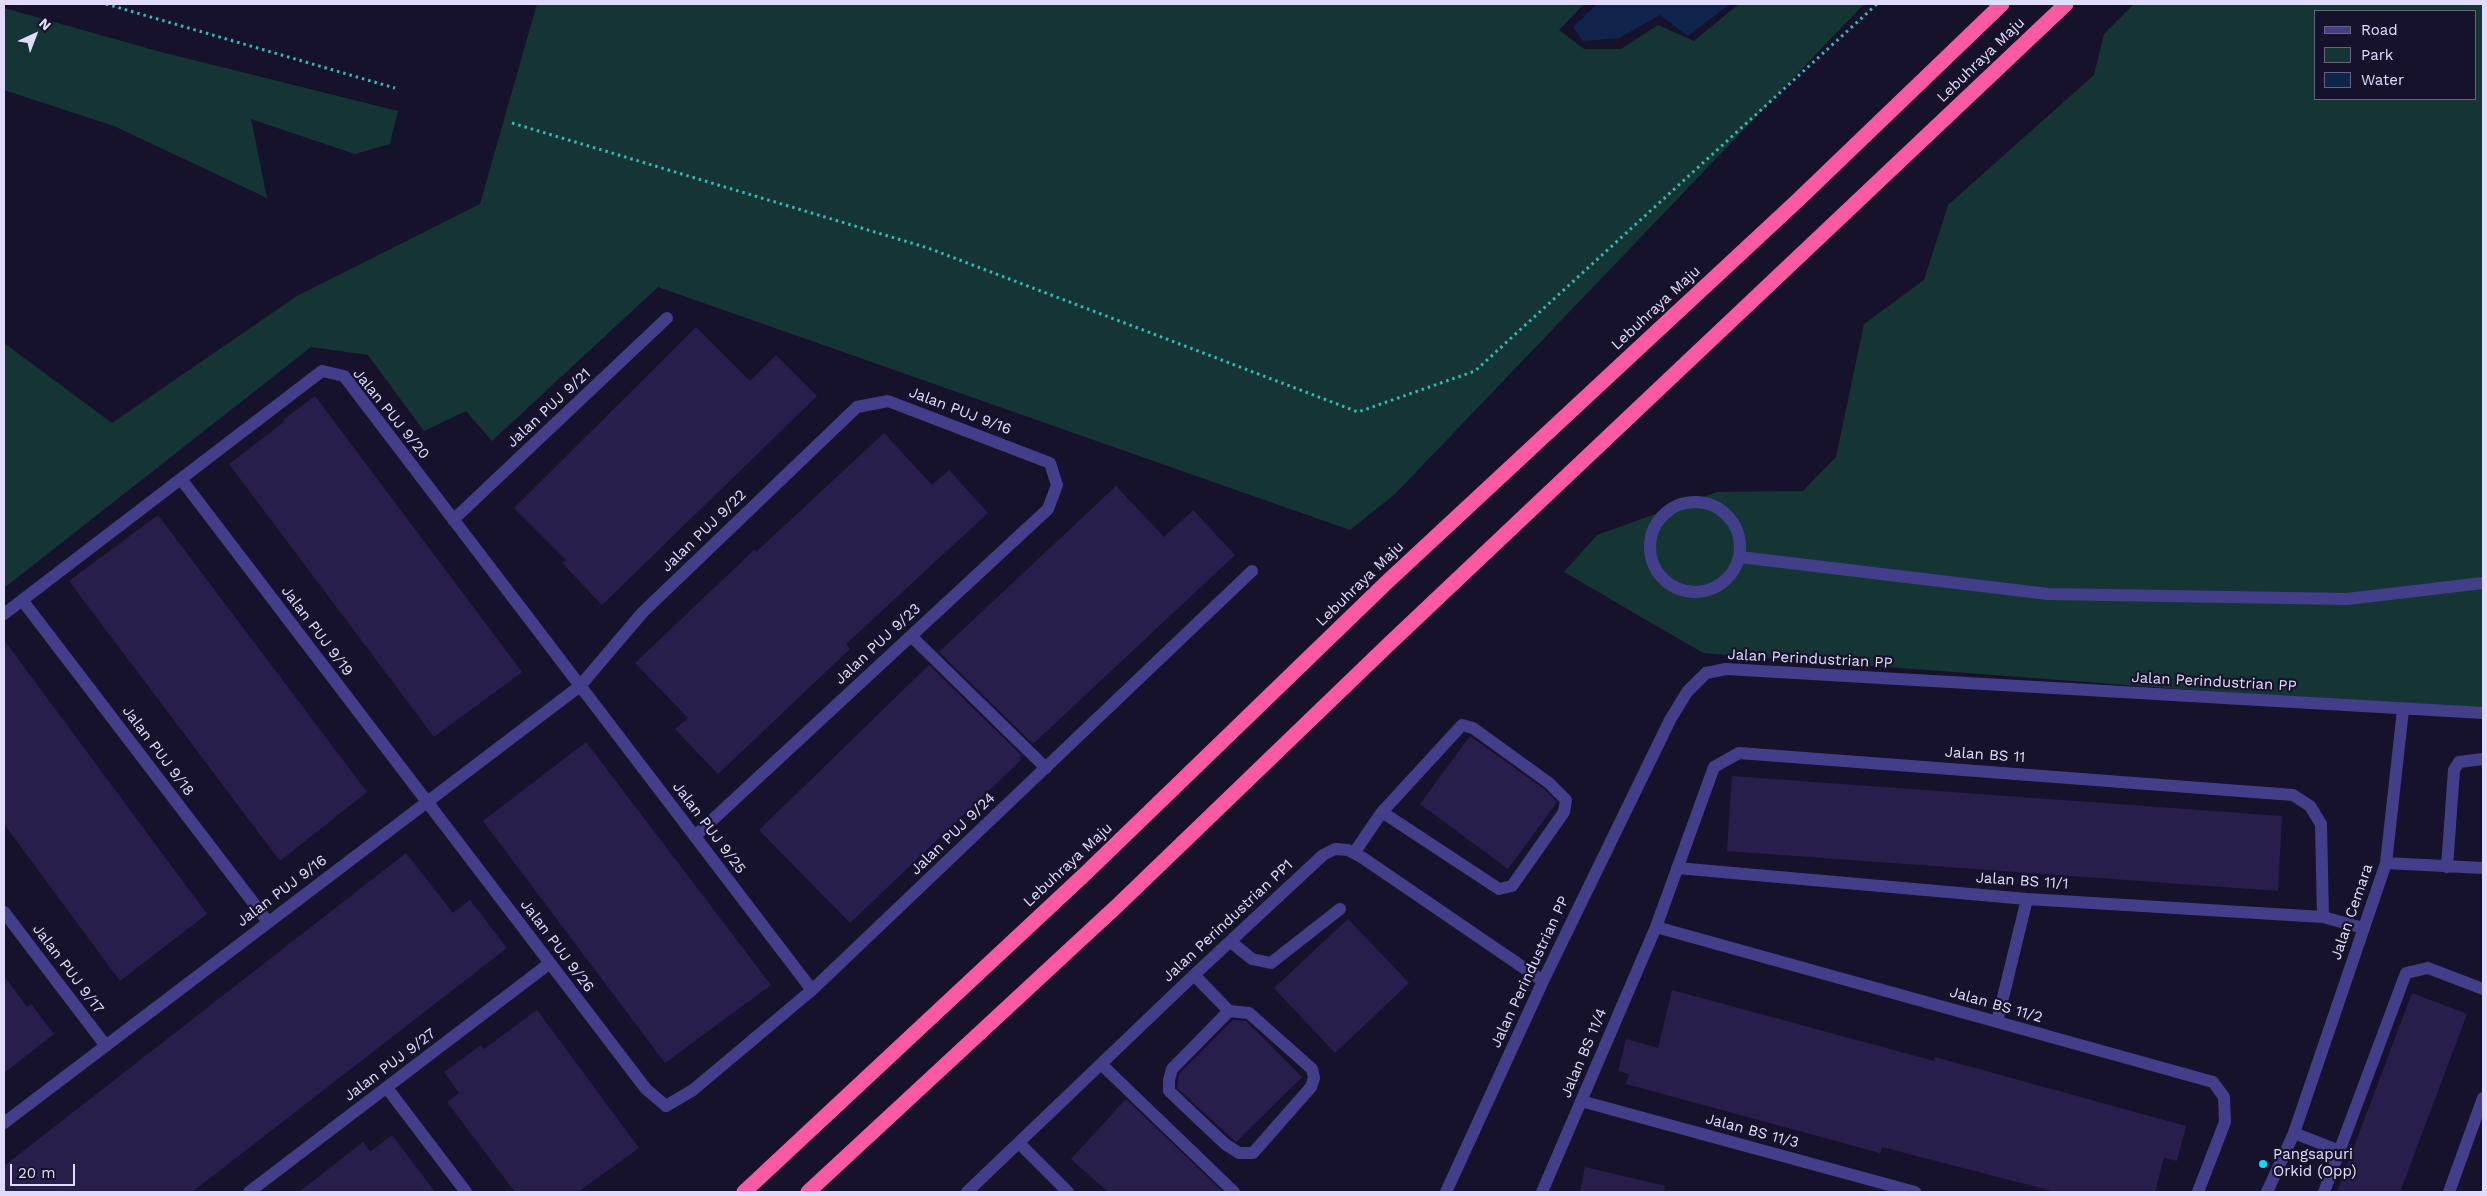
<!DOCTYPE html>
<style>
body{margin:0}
#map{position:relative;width:2487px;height:1196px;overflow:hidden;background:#17122b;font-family:"Work Sans",sans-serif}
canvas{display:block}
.frame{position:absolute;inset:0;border:5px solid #e1dcfe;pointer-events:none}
.legend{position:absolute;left:2314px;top:10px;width:162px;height:90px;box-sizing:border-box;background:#17122b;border:1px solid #68637f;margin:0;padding:6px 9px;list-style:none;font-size:15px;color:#e1dcfe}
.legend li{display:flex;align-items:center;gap:10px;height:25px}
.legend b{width:25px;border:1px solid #68637f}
.north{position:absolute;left:10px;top:10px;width:50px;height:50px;-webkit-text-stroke:4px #17122b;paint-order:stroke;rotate:43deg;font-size:14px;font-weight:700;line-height:20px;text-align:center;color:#e1dcfe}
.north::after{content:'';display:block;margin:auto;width:18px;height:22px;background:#e1dcfe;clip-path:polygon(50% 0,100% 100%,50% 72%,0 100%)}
.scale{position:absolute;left:10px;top:1164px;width:65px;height:22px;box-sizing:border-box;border:2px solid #e1dcfe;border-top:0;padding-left:6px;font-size:15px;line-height:18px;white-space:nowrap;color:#e1dcfe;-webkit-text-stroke:4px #17122b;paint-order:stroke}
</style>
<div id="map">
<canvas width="2487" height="1196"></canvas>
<div class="frame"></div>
<ul class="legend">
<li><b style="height:6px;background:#433e89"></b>Road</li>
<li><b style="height:14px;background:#153535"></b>Park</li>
<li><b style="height:14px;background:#0e244d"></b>Water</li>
</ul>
<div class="north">N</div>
<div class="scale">20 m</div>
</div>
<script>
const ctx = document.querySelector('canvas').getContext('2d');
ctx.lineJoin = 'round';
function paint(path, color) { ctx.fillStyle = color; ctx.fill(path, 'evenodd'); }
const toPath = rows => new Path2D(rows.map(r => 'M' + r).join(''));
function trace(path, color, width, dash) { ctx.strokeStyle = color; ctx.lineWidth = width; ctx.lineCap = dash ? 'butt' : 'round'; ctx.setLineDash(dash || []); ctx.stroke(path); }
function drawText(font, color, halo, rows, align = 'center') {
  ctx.font = font + ' "Work Sans",sans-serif'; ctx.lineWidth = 4.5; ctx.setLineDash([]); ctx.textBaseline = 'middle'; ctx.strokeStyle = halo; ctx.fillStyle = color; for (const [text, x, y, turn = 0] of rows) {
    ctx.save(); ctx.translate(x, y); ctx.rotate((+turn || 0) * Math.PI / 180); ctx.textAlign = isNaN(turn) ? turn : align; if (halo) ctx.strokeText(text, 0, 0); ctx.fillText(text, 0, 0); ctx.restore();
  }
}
paint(toPath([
 [537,4,1584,4,1559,30,1584,49,1621,49,1658,25,1694,41,1739,4,1864,4,1395,494,1350,530,658,287,492,441,466,411,424,431,368,355,311,347,4,588,4,343,112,423,297,296,480,204],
 [2134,4,2483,4,2483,712,1703,653,1564,572,1597,535,1717,492,1803,491,1836,457,1864,324,1924,280,1948,205,2094,75,2104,34],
 [2316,11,2476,11,2476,99,2316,99],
 [4,8,161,52,398,111,390,144,355,154,251,119,267,198,114,126,4,90]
]), '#153535');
paint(toPath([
 [1597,4,1730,4,1688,36,1660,15,1619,38,1583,41,1573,27]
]), '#0e244d');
paint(toPath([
 [696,327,750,381,776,355,817,396,602,605,562,563,566,560,514,508],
 [315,396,522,672,434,737,229,464,284,422,283,420],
 [884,433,932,485,949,470,988,513,846,644,850,649,718,774,675,729,688,718,635,663,754,550,756,552],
 [1116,486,1164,537,1193,510,1235,555,1033,744,939,652],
 [158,515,367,792,280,861,69,581],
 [4,640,207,914,120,981,4,824],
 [929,665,1021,755,1019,758,1021,760,850,923,759,830],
 [1470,736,1544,789,1557,802,1508,869,1420,804],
 [586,742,771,985,665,1063,483,821],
 [1732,776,2282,816,2278,891,1727,851],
 [406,853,453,913,470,900,507,948,192,1192,4,1192,4,1166],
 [1348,919,1409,983,1335,1053,1274,988],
 [4,976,27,1007,31,1004,54,1034,4,1073],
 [1672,990,1934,1061,1935,1057,2186,1126,2177,1161,2164,1158,2155,1192,2056,1192,1882,1147,1880,1153,1626,1084,1629,1074,1618,1071,1626,1039,1658,1048],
 [2412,993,2467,1014,2429,1115,2400,1192,2337,1192],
 [537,1010,639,1148,578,1192,515,1192,447,1102,459,1093,444,1072,481,1045,484,1049],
 [1233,1020,1246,1021,1302,1077,1236,1142,1177,1088,1179,1074],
 [1126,1099,1223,1192,1108,1192,1071,1159],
 [392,1135,435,1192,299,1192,363,1142,370,1152],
 [1585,1167,1665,1186,1664,1192,1580,1192]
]), '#291e4b');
trace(toPath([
 [106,4,395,88],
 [512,123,928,248,1358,412,1475,371,1877,4]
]), '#34bbb7', 3, [2.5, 4]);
trace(toPath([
 [181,479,646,1089,666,1106,693,1090,812,990,1252,571],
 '1650 547a45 45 0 1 1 90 0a45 45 0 1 1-90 0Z',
 [453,520,667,318],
 [1740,557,2048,594,2347,599,2483,583],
 [22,600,268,922],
 [4,614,322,371,344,376,812,990],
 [911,636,1046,768],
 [1354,853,1382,812,1462,725,1473,728,1549,783,1566,800,1564,812,1512,886,1499,889,1382,812],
 [2386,863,2483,868],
 [2447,867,2454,770,2459,762,2483,759],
 [1677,868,2027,899,2323,917,2363,928],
 [4,912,106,1046],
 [1656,927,2213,1082,2224,1097,2225,1122,2198,1192],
 [1231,942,1252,959,1271,963,1340,909],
 [1194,975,1229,1011,1249,1013,1312,1069,1314,1078,1311,1087,1253,1153,1239,1153,1225,1144,1169,1091,1169,1080,1172,1069,1229,1011],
 [1997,1022,2027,899],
 [1101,1064,1234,1192],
 [387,1088,466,1192],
 [1581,1101,1915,1192],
 [4,1123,580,686,643,612,857,407,888,401,1050,463,1057,485,1048,509,695,836],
 [2294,1133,2340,1151],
 [1019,1143,1068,1192],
 [249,1192,550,963],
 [967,1192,1194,975,1323,855,1335,849,1348,850,1363,858,1543,981],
 [1446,1192,1543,981,1670,720,1687,692,1706,673,1726,669,2483,713],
 [1542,1192,1656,927,1714,767,1739,753,2293,795,2310,806,2321,824,2323,917],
 [2267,1192,2294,1133,2386,863,2403,710],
 [2324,1192,2406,973,2428,968,2483,989],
 [2449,1192,2483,1098]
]), '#433e89', 12);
trace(toPath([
 [744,1192,1086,873,1387,582,1797,201,2002,4],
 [808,1192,1119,904,1389,644,2066,4]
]), '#fb5aa2', 15);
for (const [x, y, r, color] of [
 [2263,1164,5,"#0ddaf9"]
]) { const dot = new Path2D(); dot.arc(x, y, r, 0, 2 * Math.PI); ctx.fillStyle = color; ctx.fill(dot); trace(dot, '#17122b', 2); }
drawText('15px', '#e1dcfe', '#17122b', [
 ["Lebuhraya Maju",1981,60,-44],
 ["Lebuhraya Maju",1656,308,-43],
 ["Jalan PUJ 9/21",549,408,-43],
 ["Jalan PUJ 9/16",960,411,21],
 ["Jalan PUJ 9/20",391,414,51],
 ["Jalan PUJ 9/22",704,531,-44],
 ["Lebuhraya Maju",1360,584,-44],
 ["Jalan PUJ 9/19",317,631,53],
 ["Jalan PUJ 9/23",878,644,-43],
 ["Jalan Perindustrian PP",1810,659,3],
 ["Jalan Perindustrian PP",2214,682,3],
 ["Jalan PUJ 9/18",158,751,53],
 ["Jalan BS 11",1985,755,4],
 ["Jalan PUJ 9/25",709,828,53],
 ["Jalan PUJ 9/24",953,834,-44],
 ["Lebuhraya Maju",1068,865,-43],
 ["Jalan BS 11/1",2022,881,4],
 ["Jalan PUJ 9/16",282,891,-37],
 ["Jalan Cemara",2352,912,-71],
 ["Jalan Perindustrian PP1",1228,921,-43],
 ["Jalan PUJ 9/26",557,946,53],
 ["Jalan PUJ 9/17",68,969,53],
 ["Jalan Perindustrian PP",1530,972,-65],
 ["Jalan BS 11/2",1996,1005,16],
 ["Jalan BS 11/4",1584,1053,-67],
 ["Jalan PUJ 9/27",390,1065,-37],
 ["Jalan BS 11/3",1752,1131,15]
]);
drawText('15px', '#e1dcfe', '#17122b', [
 ["Pangsapuri",2273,1155],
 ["Orkid (Opp)",2273,1172]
], 'left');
</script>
